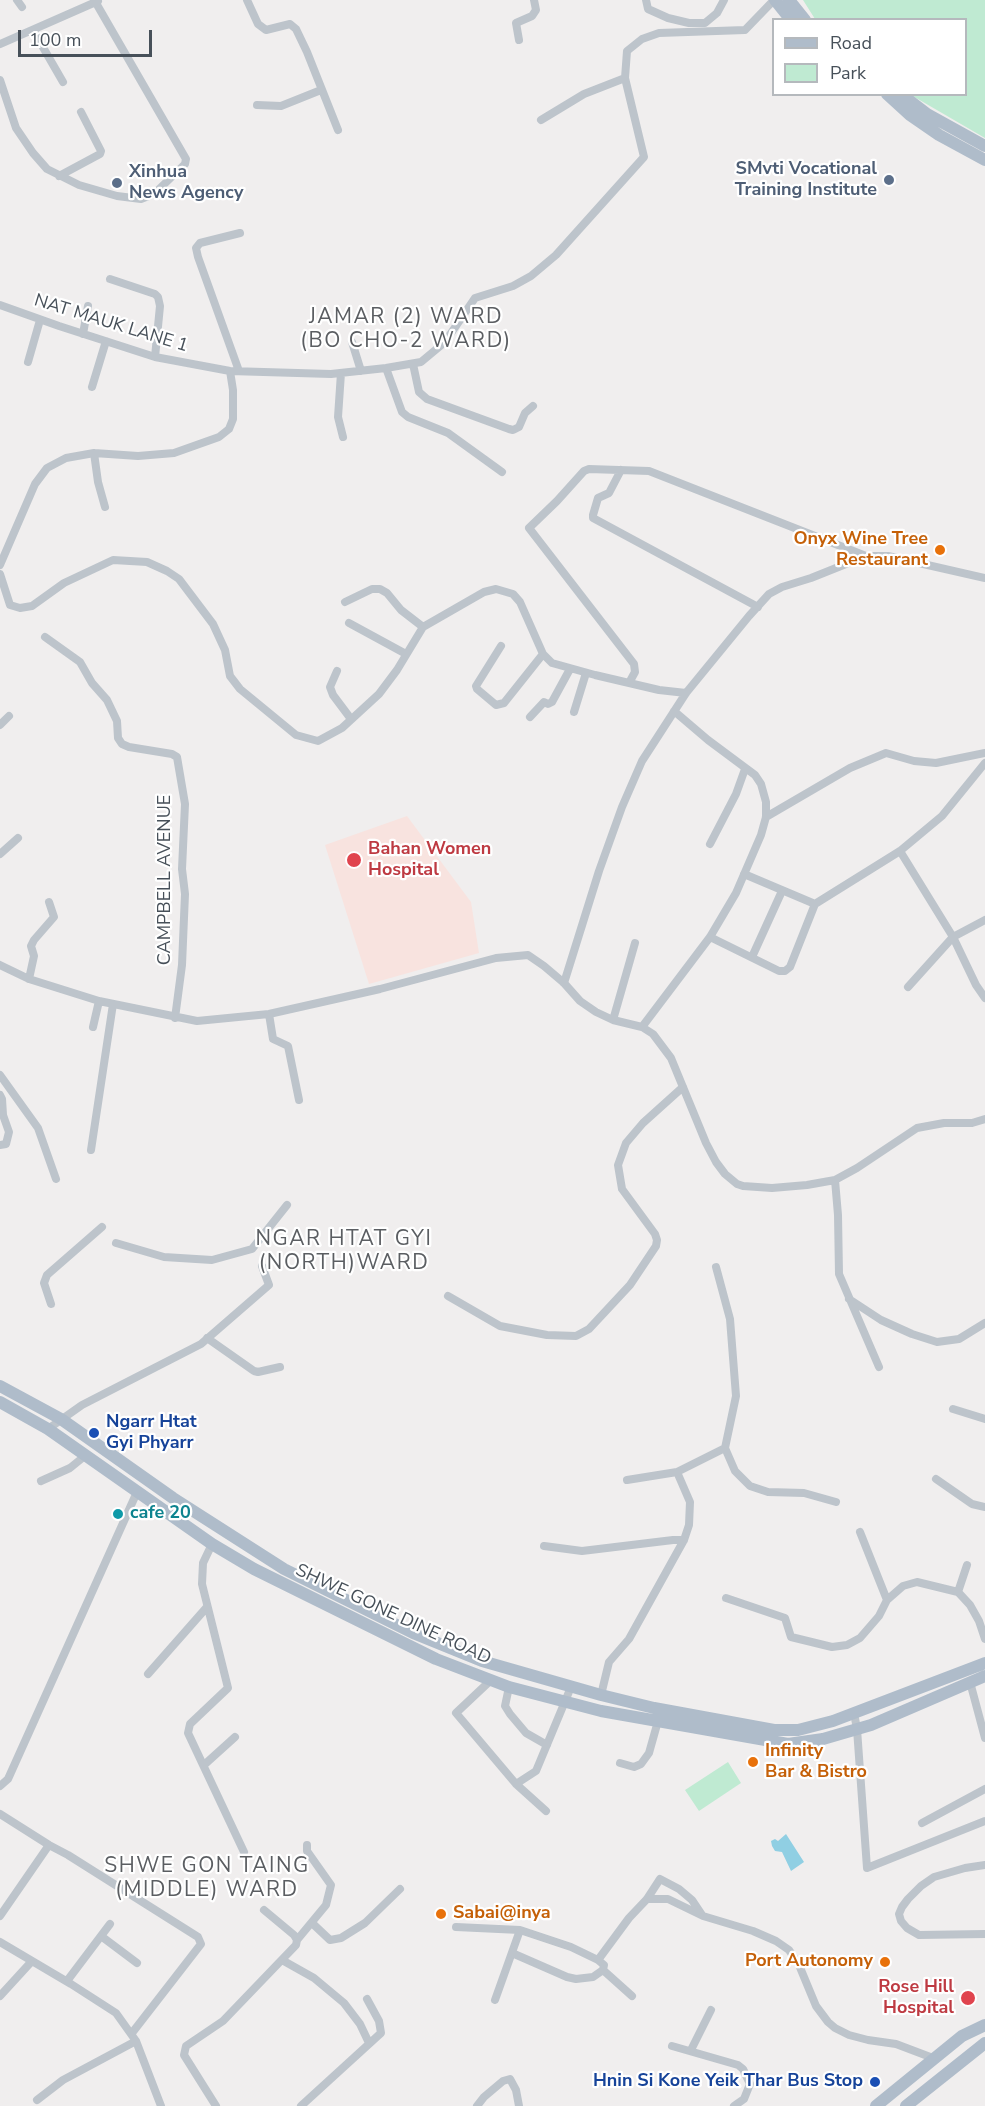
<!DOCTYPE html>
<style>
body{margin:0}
#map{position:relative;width:985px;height:2106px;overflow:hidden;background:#f0eeee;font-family:"Nunito Sans",sans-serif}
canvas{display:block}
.legend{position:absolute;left:772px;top:18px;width:195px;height:78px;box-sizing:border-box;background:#fff;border:2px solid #b5b9bd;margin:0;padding:8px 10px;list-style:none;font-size:18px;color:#475059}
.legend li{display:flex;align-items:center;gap:12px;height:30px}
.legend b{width:30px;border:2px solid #b5b9bd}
.scale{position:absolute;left:18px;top:30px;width:134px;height:27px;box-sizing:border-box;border:3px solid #475059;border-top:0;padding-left:8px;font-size:18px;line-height:21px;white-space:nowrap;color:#475059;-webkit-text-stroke:4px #fff;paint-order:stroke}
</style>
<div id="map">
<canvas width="985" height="2106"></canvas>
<ul class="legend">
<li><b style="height:8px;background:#afbcca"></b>Road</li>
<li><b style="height:16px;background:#bfead2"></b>Park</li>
</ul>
<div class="scale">100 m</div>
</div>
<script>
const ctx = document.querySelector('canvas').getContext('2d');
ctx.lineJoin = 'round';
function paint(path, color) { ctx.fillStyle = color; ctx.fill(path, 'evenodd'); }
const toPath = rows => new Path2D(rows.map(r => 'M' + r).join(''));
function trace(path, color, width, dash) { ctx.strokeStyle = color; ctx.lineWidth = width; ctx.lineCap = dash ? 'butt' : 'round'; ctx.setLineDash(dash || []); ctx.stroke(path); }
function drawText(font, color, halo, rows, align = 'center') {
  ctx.font = font + ' "Nunito Sans",sans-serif'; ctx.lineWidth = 4.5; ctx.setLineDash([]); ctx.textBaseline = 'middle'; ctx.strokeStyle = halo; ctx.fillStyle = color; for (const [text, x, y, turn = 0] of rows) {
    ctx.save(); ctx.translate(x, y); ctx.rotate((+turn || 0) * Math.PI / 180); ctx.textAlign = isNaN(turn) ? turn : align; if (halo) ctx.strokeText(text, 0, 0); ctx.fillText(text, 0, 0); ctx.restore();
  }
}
paint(toPath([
 [407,816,471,902,479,953,369,984,325,845]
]), '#f8e3df');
paint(toPath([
 [803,0,985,0,985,138,911,95,966,94,966,20,815,19],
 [728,1762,741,1783,699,1811,685,1790]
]), '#bfead2');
paint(toPath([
 [786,1834,804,1862,791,1871,782,1852,775,1851,772,1846,771,1841,775,1839,778,1841]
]), '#90cfe3');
trace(toPath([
 [17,0,22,7],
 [247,0,258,24,266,30,290,24,296,29,307,52,338,130],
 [646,0,648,9,668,18,689,23,705,23,717,13,724,0],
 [33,30,63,82],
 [519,40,516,23,532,16,536,10,534,0],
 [0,44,98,1],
 [0,80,16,128,33,153,47,169,79,185,117,196,141,199,154,194,185,164,186,159,96,3],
 [257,105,281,106,321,90],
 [541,120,584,94,625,78],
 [59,176,100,154,101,151,81,112],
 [110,279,155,294,158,297,160,306,155,357],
 [0,305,59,326,155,357,230,371,331,374,386,368,421,362,445,342,475,298,513,286,531,276,556,255,644,157,625,78,627,51,642,39,659,33,745,30,774,0],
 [83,334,88,306],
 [352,342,361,371],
 [28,362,40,320],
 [413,364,419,392,427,399,509,429,513,430,519,427,525,413,533,406],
 [386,368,402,412,408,417,448,433,502,472],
 [239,371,198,257,196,248,200,243,240,233],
 [341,373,338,417,343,437],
 [92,387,106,341],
 [94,453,98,482,105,507],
 [621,470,609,493,598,498,593,515,593,518,758,607],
 [0,565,35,484,47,468,66,458,94,453,138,456,174,453,219,437,229,429,233,419,233,390,230,371],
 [0,574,10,605,20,608,32,606,64,583,113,560,147,562,167,571,179,579,213,624,225,650,230,676,240,689,296,735,318,741,342,728,379,694,397,670,423,627,484,592,496,589,513,594,520,602,543,654,552,663,595,675,659,690,686,693],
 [345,602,372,589,380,589,387,593,401,610,423,627],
 [349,623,406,654],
 [45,637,80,662,92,683,107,700,117,721,118,738,122,744,129,747,172,754,177,757,185,804,182,869,185,894,182,965,175,1018],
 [501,646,476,686,477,689,496,705,504,703,543,654],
 [337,671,330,687,333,695,351,719],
 [629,683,635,672,634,664,529,528,557,501,584,471,589,469,649,471,866,556],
 [574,712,586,673],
 [530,717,544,702,548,704,552,702,570,669],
 [0,725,9,716],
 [766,817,850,768,886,753,914,761,936,763,985,753],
 [710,844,736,794,745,769],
 [900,851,953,937,976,985,985,998],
 [0,854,18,838],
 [744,874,815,904],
 [815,904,900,851,942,816,985,763],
 [710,937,779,971,785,971,790,967,815,904],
 [752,957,782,891],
 [0,965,29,979,99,1001,197,1021,269,1014,380,989,496,958,528,955,544,966,564,983,580,1001,596,1012,613,1020,642,1027,653,1034,671,1058,706,1143,716,1162,725,1174,737,1184,743,1186,772,1188,807,1185,835,1180,857,1168,917,1128,944,1123,972,1123,985,1119],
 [29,979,34,956,31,946,34,940,54,917,49,902],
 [564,983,599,871,622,807,642,761,686,693,749,616,769,594,782,587,811,578,866,556,888,556,985,578],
 [908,987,953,937,985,920],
 [269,1014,273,1039,288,1046,299,1100],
 [613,1020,635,943],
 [93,1027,99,1001],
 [642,1027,710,937,736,893,761,835,766,817,766,802,761,784,755,775,708,740,674,711],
 [0,1075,38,1128,56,1179],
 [0,1095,2,1099,3,1115,9,1132,6,1144,0,1145],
 [91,1150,113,1004],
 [835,1180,838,1215,839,1274,879,1367],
 [116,1243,164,1257,212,1260,252,1249,287,1205],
 [716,1267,730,1319,736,1396,725,1448],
 [448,1296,500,1326,547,1335,576,1336,589,1329,630,1285,656,1246,657,1240,655,1234,622,1189,618,1165,626,1143,643,1123,683,1087],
 [849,1299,881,1320,912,1334,937,1342,959,1339,985,1323],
 [51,1304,44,1283,47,1275,102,1227],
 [207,1338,254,1371,258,1372,280,1367],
 [953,1409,985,1419],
 [48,1429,82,1405,201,1344,269,1285,262,1266],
 [936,1479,972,1504,985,1507],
 [627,1480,677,1472,725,1448,735,1471,750,1486,768,1492,804,1493,836,1502],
 [41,1481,70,1468,86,1455],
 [212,1544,203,1563,202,1584,228,1688,190,1724,188,1733,244,1852],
 [544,1546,582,1551,673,1540,684,1540],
 [958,1592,967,1565],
 [726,1598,785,1618,791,1637,832,1647,847,1645,860,1638,879,1616,887,1600,860,1532],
 [887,1600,903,1586,917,1582,958,1592,970,1605,979,1621,985,1639],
 [148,1674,207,1607],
 [490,1681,456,1713,516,1784,546,1811],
 [970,1682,985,1738],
 [509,1687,505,1706,510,1714,526,1733,547,1745],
 [601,1695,609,1662,629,1639,684,1540,689,1525,690,1502,677,1472],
 [854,1713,857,1729,867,1868,985,1821],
 [620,1763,634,1767,641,1764,649,1753,658,1721],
 [204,1765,235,1737],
 [516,1784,536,1771,571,1687],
 [0,1786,8,1779,137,1492],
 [0,1814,49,1845,68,1855,198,1937,201,1944,132,2033],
 [922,1823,985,1789],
 [985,1865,965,1868,934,1877,921,1886,908,1899,902,1907,899,1914,901,1921,907,1928,919,1935,985,1934],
 [647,1899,668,1899,703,1916,753,1931,776,1941,789,1950,799,1965,816,2006,828,2022,835,2028,849,2035,868,2040,896,2044,933,2058],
 [264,1910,294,1935,297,1940],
 [0,1916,49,1845],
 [312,1923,330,1940,341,1938,365,1923,400,1889],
 [456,1927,520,1930,571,1947,598,1960,604,1965,603,1970,593,1977,576,1979,567,1977,512,1953],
 [101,1936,137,1963],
 [0,1942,71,1984,116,2013,136,2041,161,2106],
 [282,1960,314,1978,344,2003,360,2024,369,2043],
 [598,1960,629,1918,647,1899,660,1879,679,1889,692,1900,702,1915],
 [603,1970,632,1996],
 [67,1981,110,1924],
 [0,1996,32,1961],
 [495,2000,520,1930],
 [672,2046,738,2065,743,2069,750,2084,744,2099,734,2106],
 [691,2050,711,2010],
 [37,2100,63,2080,136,2041],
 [216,2106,184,2055,186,2046,223,2021,296,1945,297,1940,326,1905,331,1885,307,1851,307,1845],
 [301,2106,381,2033,379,2021,367,1999],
 [477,2106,484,2097,503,2081,510,2079,516,2090,519,2106]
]), '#bdc4cb', 8);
trace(toPath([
 [775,0,791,20],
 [789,0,805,20],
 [887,94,910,115,939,135,985,160],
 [901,94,927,114,985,146],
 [0,1386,61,1419,173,1498,284,1569,413,1633,482,1661,601,1695,654,1708,774,1730,798,1730,833,1721,985,1663],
 [0,1402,48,1429,212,1544,254,1569,436,1659,509,1687,601,1711,788,1744,823,1739,871,1725,985,1676],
 [876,2106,962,2036,985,2025],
 [906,2106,985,2043]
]), '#afbcca', 12);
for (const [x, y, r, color] of [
 [889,180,6,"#5c6f8a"],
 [117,183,6,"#5c6f8a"],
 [940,550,6,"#e8710a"],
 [354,860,8,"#e0444e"],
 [94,1433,6,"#1a4fb4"],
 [118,1514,6,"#0f9aa8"],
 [753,1762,6,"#e8710a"],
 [441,1914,6,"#e8710a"],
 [885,1962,6,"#e8710a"],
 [968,1998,8,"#e0444e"],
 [875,2082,6,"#1a4fb4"]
]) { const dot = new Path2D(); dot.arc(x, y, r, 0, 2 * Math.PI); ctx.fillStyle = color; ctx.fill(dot); trace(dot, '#fff', 2); }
drawText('bold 18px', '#4e5e75', '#fff', [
 ["SMvti Vocational",877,170],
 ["Training Institute",877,191],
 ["Xinhua",129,173,"left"],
 ["News Agency",129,194,"left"]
], 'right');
drawText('18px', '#475059', '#fff', [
 ["NAT MAUK LANE 1",111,324,17],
 ["CAMPBELL AVENUE",166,880,-90],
 ["SHWE GONE DINE ROAD",393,1615,25]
]);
drawText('bold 18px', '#c56008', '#fff', [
 ["Onyx Wine Tree",928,540],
 ["Restaurant",928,561],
 ["Infinity",765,1752,"left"],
 ["Bar & Bistro",765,1773,"left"],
 ["Sabai@inya",453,1914,"left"],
 ["Port Autonomy",873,1962]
], 'right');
drawText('bold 18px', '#be3a42', '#fff', [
 ["Bahan Women",368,850],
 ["Hospital",368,871],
 ["Rose Hill",954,1988,"right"],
 ["Hospital",954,2009,"right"]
], 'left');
drawText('bold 18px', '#164399', '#fff', [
 ["Ngarr Htat",106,1423],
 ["Gyi Phyarr",106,1444],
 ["Hnin Si Kone Yeik Thar Bus Stop",863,2082,"right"]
], 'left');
drawText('bold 18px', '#0d838f', '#fff', [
 ["cafe 20",130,1514]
], 'left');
ctx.letterSpacing = '1.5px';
drawText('21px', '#5b5e62', '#fff', [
 ["JAMAR (2) WARD",406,318],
 ["(BO CHO-2 WARD)",406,342],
 ["NGAR HTAT GYI",344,1240],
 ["(NORTH)WARD",344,1264],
 ["SHWE GON TAING",207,1867],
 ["(MIDDLE) WARD",207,1891]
]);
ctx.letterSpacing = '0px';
</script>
